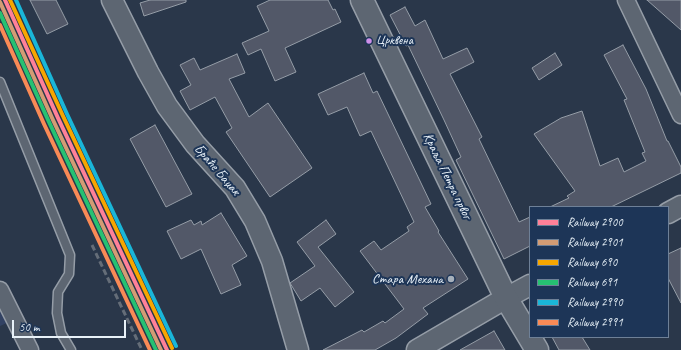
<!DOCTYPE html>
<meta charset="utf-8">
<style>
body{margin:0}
#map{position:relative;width:681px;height:350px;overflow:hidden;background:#2a374a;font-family:Caveat,sans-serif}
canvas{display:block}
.legend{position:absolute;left:529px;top:206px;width:140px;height:132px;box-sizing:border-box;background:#1d3557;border:1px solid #6e8097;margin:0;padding:5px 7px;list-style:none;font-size:12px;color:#e8f1f8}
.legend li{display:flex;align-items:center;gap:8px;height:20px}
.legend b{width:20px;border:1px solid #6e8097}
.scale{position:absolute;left:12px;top:320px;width:114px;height:18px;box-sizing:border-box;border:2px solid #e8f1f8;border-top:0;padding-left:5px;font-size:12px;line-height:14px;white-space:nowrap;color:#e8f1f8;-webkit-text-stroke:3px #1d3557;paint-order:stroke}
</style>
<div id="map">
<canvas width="681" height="350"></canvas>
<ul class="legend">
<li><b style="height:5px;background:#ff8098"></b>Railway 2900</li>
<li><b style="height:5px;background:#d39c74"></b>Railway 2901</li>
<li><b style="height:5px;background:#f7a600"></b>Railway 690</li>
<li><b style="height:5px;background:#26c172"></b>Railway 691</li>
<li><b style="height:5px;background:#1ab6d8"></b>Railway 2990</li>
<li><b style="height:5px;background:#f98a56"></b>Railway 2991</li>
</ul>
<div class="scale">50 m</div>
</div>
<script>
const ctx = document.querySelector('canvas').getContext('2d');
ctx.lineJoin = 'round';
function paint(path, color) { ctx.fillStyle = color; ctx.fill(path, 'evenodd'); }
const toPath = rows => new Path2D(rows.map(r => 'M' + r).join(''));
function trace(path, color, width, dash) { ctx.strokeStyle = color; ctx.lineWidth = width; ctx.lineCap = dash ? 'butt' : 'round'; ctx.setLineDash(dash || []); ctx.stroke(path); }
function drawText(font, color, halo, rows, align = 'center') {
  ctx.font = font + ' Caveat,sans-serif'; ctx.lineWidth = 4; ctx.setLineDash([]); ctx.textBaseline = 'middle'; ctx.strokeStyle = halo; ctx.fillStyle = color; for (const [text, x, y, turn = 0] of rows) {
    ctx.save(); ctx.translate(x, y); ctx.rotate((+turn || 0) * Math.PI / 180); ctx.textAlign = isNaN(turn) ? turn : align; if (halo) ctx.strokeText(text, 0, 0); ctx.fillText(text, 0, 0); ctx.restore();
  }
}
paint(toPath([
 [0,302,9,322,0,326]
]), '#324263');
const building = toPath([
 [30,0,56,0,68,24,47,34,30,0],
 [150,0,186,0,186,2,144,16,140,3,150,0],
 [270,0,328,0,333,10,335,9,341,22,285,48,296,72,275,81,261,49,248,55,242,43,269,31,257,6,270,0],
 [647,0,681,0,681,30,647,0],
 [405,7,415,26,425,20,443,59,467,48,474,62,450,74,482,137,479,139,519,222,530,217,530,246,504,259,456,160,461,157,444,120,408,45,406,46,390,15,405,7],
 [623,45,646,89,667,141,668,141,681,167,681,173,611,207,550,207,569,198,567,196,575,191,534,134,561,118,582,111,600,166,618,158,624,172,646,161,642,153,645,152,624,100,627,99,604,55,623,45],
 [555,53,562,65,539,80,532,68,555,53],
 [237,54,245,73,229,79,249,117,268,103,312,168,270,197,226,132,232,128,215,97,190,110,180,91,191,85,180,65,194,58,200,70,237,54],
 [364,73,373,93,377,91,431,204,425,207,439,231,438,232,468,279,423,308,428,314,396,338,375,350,323,350,362,330,364,332,383,321,385,323,404,309,360,251,374,241,381,250,409,231,407,227,414,222,371,131,360,136,347,107,328,115,318,94,364,73],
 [155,125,192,194,166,207,130,139,155,125],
 [221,213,247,256,232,265,241,285,221,294,201,249,181,259,167,231,191,220,194,225,201,221,202,225,221,213],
 [326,220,336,234,318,247,354,292,335,307,320,288,301,301,290,283,315,266,297,242,326,220],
 [681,248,681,303,668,278,668,254,681,248],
 [494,331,505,350,460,350,494,331],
 [552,337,582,337,590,350,559,350,552,337]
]);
paint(building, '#525868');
trace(building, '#959da7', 1);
const service = toPath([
 [0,82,70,255,69,274,58,292,57,313,61,333,71,350]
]);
const minor = toPath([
 [626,0,681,115],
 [0,290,30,350]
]);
const tertiary = toPath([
 [112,0,148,72,167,106,195,144,235,188,255,221,272,261,298,350],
 [668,213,681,206],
 [417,350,506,298,530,285]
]);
const secondary = toPath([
 [362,0,506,298,537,350]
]);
trace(service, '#959da7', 11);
trace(minor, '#959da7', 19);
trace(tertiary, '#959da7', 23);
trace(secondary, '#959da7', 25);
trace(service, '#5d6672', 8);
trace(minor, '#5d6672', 16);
trace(tertiary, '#5d6672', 20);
trace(secondary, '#5d6672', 22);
trace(toPath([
 [92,245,142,350]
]), '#656d78', 3, [6, 3]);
trace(toPath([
 [5,0,58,118,167,350]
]), '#ff8098', 4);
trace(toPath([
 [0,2,53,120,161,350]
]), '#d39c74', 4);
trace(toPath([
 [10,0,63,116,172,348]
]), '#f7a600', 4);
trace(toPath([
 [0,13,49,122,156,350]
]), '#26c172', 4);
trace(toPath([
 [16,0,67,114,176,346]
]), '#1ab6d8', 4);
trace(toPath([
 [0,25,44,124,150,350]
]), '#f98a56', 4);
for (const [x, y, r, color] of [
 [369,41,3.5,"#ce8fe9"],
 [451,279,4,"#a6b0bb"]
]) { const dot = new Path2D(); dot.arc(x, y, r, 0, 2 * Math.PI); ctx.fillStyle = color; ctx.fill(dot); trace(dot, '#1d3557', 1.5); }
drawText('13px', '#e8f1f8', '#1d3557', [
 ["Црквена",376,41]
], 'left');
drawText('14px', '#e8f1f8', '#1d3557', [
 ["Браће Баџак",217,170,49],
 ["Краља Петра првог",447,176,64]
]);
drawText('14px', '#e8f1f8', '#1d3557', [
 ["Стара Механа",443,279]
], 'right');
</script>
